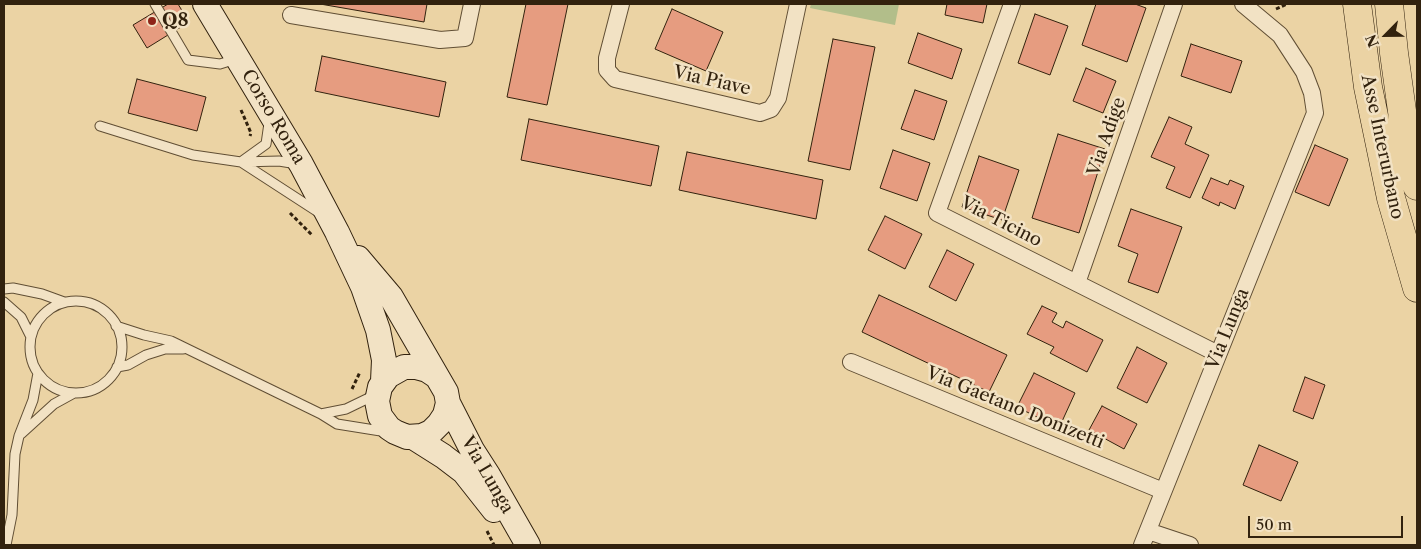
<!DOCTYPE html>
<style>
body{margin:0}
#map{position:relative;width:1421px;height:549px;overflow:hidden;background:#ebd3a4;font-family:"Libre Caslon Text",serif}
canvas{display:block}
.frame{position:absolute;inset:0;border:5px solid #32220e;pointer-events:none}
.north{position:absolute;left:1361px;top:10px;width:50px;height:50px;-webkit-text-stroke:4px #f2e2c4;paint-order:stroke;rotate:247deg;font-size:14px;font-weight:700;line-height:20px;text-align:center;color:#32220e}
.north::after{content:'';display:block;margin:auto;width:18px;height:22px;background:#32220e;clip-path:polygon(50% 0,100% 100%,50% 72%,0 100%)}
.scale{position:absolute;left:1248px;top:516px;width:155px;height:22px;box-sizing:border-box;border:2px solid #32220e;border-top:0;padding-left:6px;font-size:15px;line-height:18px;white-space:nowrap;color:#32220e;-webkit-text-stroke:4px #f2e2c4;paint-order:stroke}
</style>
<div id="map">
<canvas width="1421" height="549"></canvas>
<div class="frame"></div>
<div class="north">N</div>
<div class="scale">50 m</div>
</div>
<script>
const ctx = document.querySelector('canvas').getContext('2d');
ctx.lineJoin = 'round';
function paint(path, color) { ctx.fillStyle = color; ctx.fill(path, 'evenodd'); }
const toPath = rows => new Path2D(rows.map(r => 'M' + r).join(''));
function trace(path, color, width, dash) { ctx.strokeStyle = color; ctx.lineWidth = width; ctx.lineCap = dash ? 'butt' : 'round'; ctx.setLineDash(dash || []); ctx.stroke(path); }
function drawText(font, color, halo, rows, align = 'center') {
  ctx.font = font + ' "Libre Caslon Text",serif'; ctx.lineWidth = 5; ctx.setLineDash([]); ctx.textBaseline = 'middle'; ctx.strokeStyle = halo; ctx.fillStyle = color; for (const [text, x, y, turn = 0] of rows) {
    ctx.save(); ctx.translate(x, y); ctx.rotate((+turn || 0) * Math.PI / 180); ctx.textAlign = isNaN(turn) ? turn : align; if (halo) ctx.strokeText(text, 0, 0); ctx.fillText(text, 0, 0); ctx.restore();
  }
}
paint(toPath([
 [811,4,899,4,895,25,810,8]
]), '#b2be8a');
const building = toPath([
 [168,4,178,4,189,22,147,48,133,25,168,4],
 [320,4,427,4,424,22,320,4],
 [526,4,568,4,547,105,507,97,526,4],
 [947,4,987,4,983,23,945,15,947,4],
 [1096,4,1135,4,1146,8,1127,62,1082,45,1096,4],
 [672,9,723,32,706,71,655,49,672,9],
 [1035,14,1068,26,1050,75,1018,63,1035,14],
 [918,33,962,49,952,79,908,63,918,33],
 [833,39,875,47,850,170,808,161,833,39],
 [1191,44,1242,61,1231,93,1181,76,1191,44],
 [322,56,446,82,439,117,315,91,322,56],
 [1086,68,1116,81,1103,113,1073,101,1086,68],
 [137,79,206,97,197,131,128,113,137,79],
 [915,90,947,101,934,140,901,129,915,90],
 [1169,117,1192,127,1185,144,1209,155,1190,198,1166,188,1175,167,1151,157,1169,117],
 [529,119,659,146,651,186,521,160,529,119],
 [1058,134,1105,149,1079,233,1032,218,1058,134],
 [1315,145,1348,159,1329,206,1295,192,1315,145],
 [893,150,930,163,917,201,880,188,893,150],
 [687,152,823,180,816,219,679,190,687,152],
 [979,156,1019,170,1002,220,962,207,979,156],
 [1211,178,1228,185,1230,180,1244,186,1235,209,1220,202,1219,206,1202,198,1211,178],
 [1131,209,1182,227,1158,293,1128,282,1138,254,1118,246,1131,209],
 [885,216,922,234,905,269,868,250,885,216],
 [947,250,974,264,956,301,929,287,947,250],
 [879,295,1007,355,989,392,862,332,879,295],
 [1042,306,1057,313,1052,322,1063,328,1066,321,1103,340,1087,372,1050,353,1054,347,1027,334,1042,306],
 [1137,347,1167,363,1147,403,1117,388,1137,347],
 [1034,373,1075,393,1059,428,1017,407,1034,373],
 [1305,377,1325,385,1313,419,1293,411,1305,377],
 [1102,406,1137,424,1124,449,1089,430,1102,406],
 [1259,445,1298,462,1281,501,1243,485,1259,445]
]);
paint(building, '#e69c80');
trace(building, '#32220e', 1);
const lane = toPath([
 [155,4,188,60,220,64,236,59],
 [100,126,193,155,241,162,279,161,297,164],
 [241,162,318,212],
 [241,162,266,144,269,123],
 [4,289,13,288,42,294,64,302],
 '30 347a46 46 0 1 1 92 0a46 46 0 1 1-92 0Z',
 [4,302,21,317,31,337],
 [116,326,144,335,171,341,321,414,337,424,387,432],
 [117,367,128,365,146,355,165,349,183,349],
 [321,414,346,409,375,395],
 [21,434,54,404,74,393],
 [6,545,12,515,15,454,19,436,33,400,38,373]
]);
const street = toPath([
 [621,4,607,58,607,70,615,79,760,113,771,109,778,98,798,4],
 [1012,4,937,213,1218,354],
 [291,15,440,40,465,38,472,4],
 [1077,283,1174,4],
 [851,362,1163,491],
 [1148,531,1190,545],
 [1142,545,1315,113,1312,93,1304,72,1280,35,1243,4]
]);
const secondary = toPath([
 [205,4,301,164,337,232,363,287,378,330,384,360,383,381],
 [358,258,391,297,446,392,448,403,445,415,439,424,431,432,422,436,407,437,395,432,389,428,380,416,377,401,380,387,388,376,404,367,416,367,427,370,436,376],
 [448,403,472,450,488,475,528,545],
 [413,437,443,456,464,472,494,510]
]);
const highway = toPath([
 [1357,4,1368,87,1391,198,1417,288],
 [1389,4,1394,53,1406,140,1417,186]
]);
trace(lane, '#604e34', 11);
trace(street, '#604e34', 18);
trace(secondary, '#32220e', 26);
trace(highway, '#32220e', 29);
trace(toPath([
 [1276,9,1287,4],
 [241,110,251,133,250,136],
 [290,213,312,235],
 [352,389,360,372],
 [487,531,494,545]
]), '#32220e', 3, [4, 2.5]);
trace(lane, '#f2e2c4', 9);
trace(street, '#f2e2c4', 16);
trace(secondary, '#f2e2c4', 24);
trace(highway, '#ebd3a4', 28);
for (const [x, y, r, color] of [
 [152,21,5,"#8f2418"]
]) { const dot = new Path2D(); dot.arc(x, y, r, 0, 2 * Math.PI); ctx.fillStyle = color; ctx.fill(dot); trace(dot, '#f2e2c4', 2); }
drawText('bold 18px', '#32220e', '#f2e2c4', [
 ["Q8",162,21]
], 'left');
drawText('18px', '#32220e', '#f2e2c4', [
 ["Via Piave",712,81,13],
 ["Corso Roma",273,117,59],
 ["Via Adige",1107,137,-71],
 ["Asse Interurbano",1382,147,78],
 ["Via Ticino",1001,222,27],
 ["Via Lunga",1228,329,-68],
 ["Via Gaetano Donizetti",1015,408,22],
 ["Via Lunga",487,475,60]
]);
</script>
